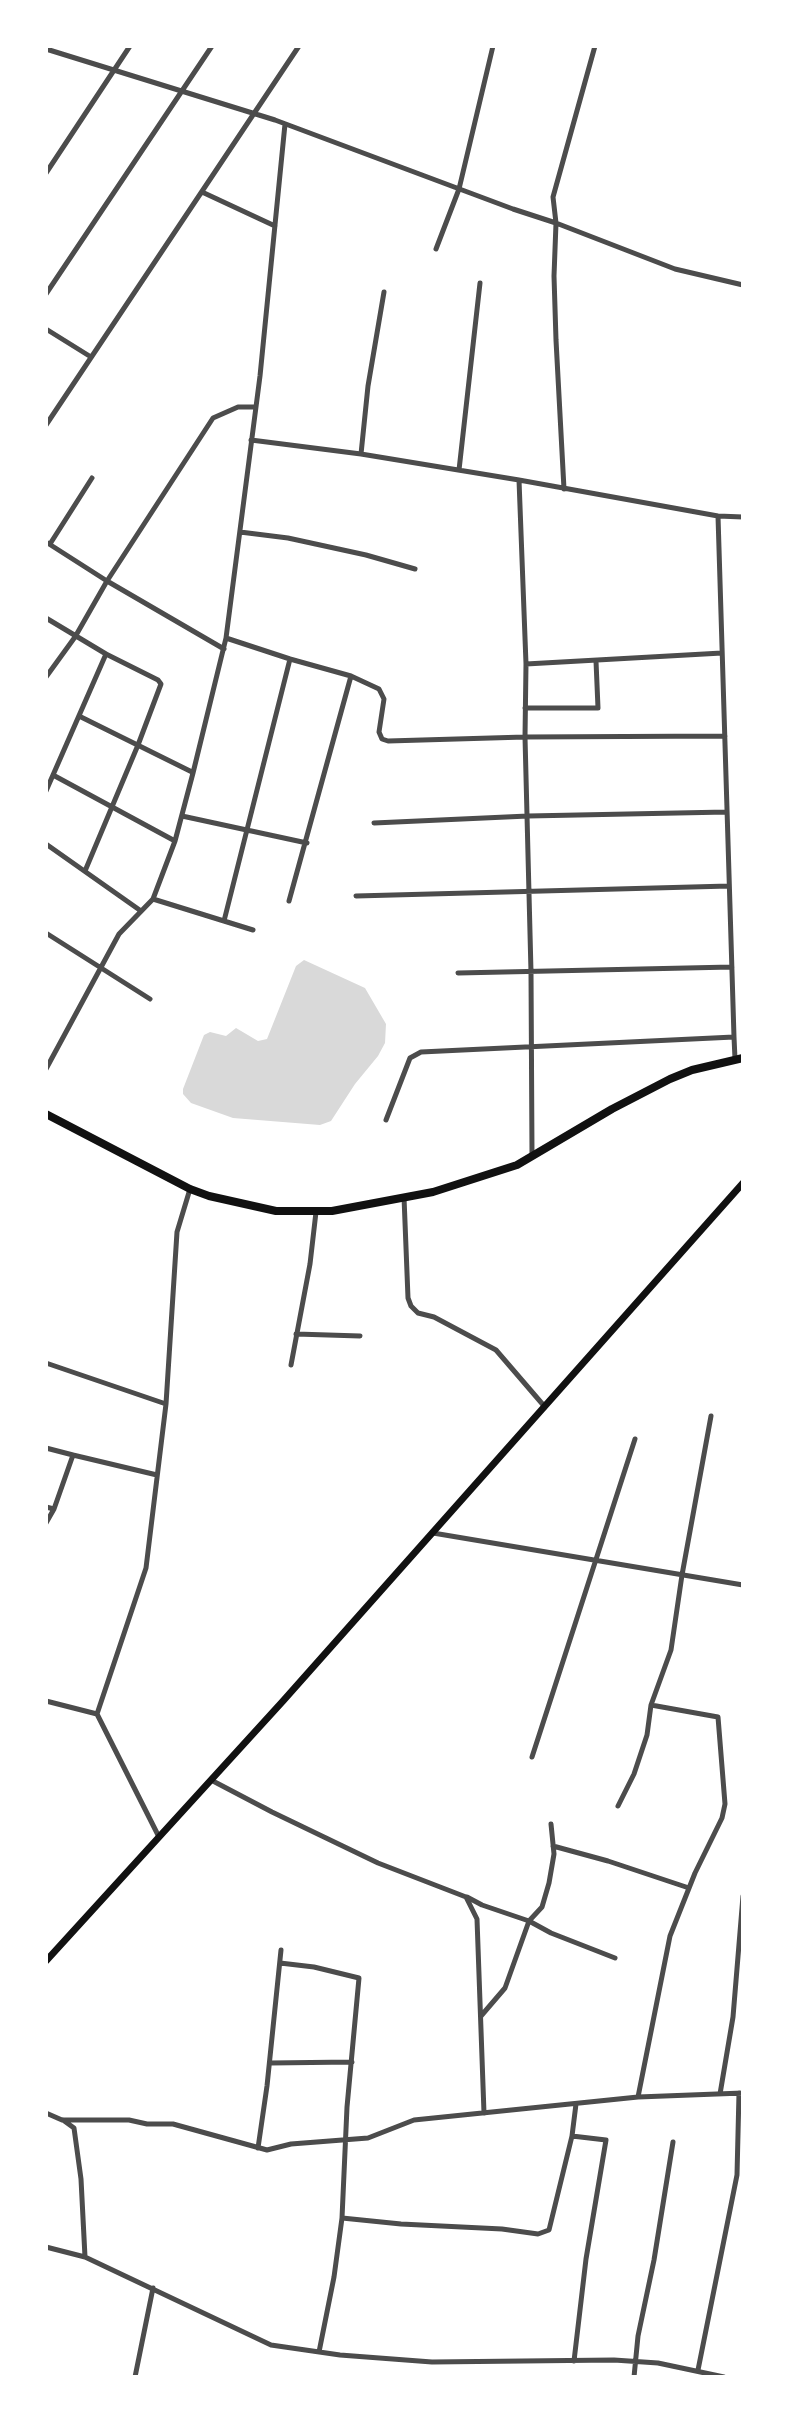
<!DOCTYPE html>
<style>
body{margin:0}
#map{position:relative;width:789px;height:2423px;overflow:hidden;background:#fff;font-family:"Titillium Web",sans-serif}
canvas{display:block}
.frame{position:absolute;inset:0;border:48px solid #fff;pointer-events:none}
</style>
<div id="map">
<canvas width="789" height="2423"></canvas>
<div class="frame"></div>
</div>
<script>
const ctx = document.querySelector('canvas').getContext('2d');
ctx.lineJoin = 'round';
function paint(path, color) { ctx.fillStyle = color; ctx.fill(path, 'evenodd'); }
const toPath = rows => new Path2D(rows.map(r => 'M' + r).join(''));
function trace(path, color, width, dash) { ctx.strokeStyle = color; ctx.lineWidth = width; ctx.lineCap = dash ? 'butt' : 'round'; ctx.setLineDash(dash || []); ctx.stroke(path); }
paint(toPath([
 [304,960,365,988,386,1024,385,1043,378,1056,355,1084,331,1121,320,1125,233,1118,191,1103,183,1094,183,1089,204,1035,210,1032,226,1036,236,1028,258,1041,267,1039,296,966]
]), '#d9d9d9');
trace(toPath([
 [46,49,275,120,513,209,556,223,675,269,743,285],
 [46,173,130,46],
 [202,192,275,226],
 [436,249,459,189,493,46],
 [46,294,212,46],
 [46,329,91,357],
 [46,425,299,46],
 [251,440,361,454,519,480,718,516,743,517],
 [361,454,368,386,384,292],
 [459,470,480,283],
 [519,480,526,664,525,737,531,972,532,1155],
 [564,489,556,340,554,276,556,223,553,197,595,46],
 [718,516,734,1037],
 [240,532,288,538,366,555,415,569],
 [46,542,107,581,224,649],
 [50,544,92,478],
 [46,618,106,654,46,791],
 [226,638,290,659,351,676,379,689,384,699,379,732,382,739,388,741,525,737,725,736],
 [526,664,722,653],
 [46,677,75,637,107,581,213,418,238,407,256,407],
 [525,708,598,708,596,661],
 [79,716,192,772],
 [53,775,175,841],
 [182,816,307,843],
 [374,823,528,816,727,812],
 [46,844,141,911],
 [85,871,138,745,161,684,158,680,106,654],
 [356,896,729,886],
 [153,899,253,930],
 [289,901,351,676],
 [224,921,290,659],
 [46,933,150,999],
 [458,973,732,967],
 [46,1069,119,934,153,899,175,841,193,773,226,638,260,376,285,124],
 [386,1120,410,1058,421,1052,734,1037,735,1059],
 [404,1197,408,1298,411,1306,418,1313,434,1317,496,1350,545,1407],
 [296,1334,360,1336],
 [46,1363,166,1404],
 [291,1365,310,1264,316,1212],
 [46,1448,73,1455,54,1509,46,1523],
 [73,1455,157,1475],
 [46,1507,54,1509],
 [433,1533,743,1585],
 [46,1701,97,1714],
 [532,1757,635,1439],
 [211,1780,272,1812,378,1863,466,1897,477,1919,484,2113],
 [618,1806,634,1774,647,1735,651,1705,671,1650,682,1575,711,1416],
 [159,1837,97,1714,146,1568,166,1404,177,1232,190,1189],
 [553,1846,608,1861,689,1888],
 [467,1897,482,1905,529,1921,551,1933,615,1958],
 [280,1963,314,1967,359,1978,347,2107,342,2218,334,2277,319,2352],
 [481,2016,505,1988,529,1921,542,1907,549,1883,554,1854,551,1824],
 [270,2063,352,2062],
 [720,2094,733,2017,743,1896],
 [638,2097,670,1936,695,1873,722,1818,725,1804,718,1717,651,1705],
 [46,2113,62,2120,129,2120,147,2124,173,2124,267,2150,291,2144,368,2138,414,2120,638,2097,743,2093],
 [63,2120,74,2128,81,2179,85,2257],
 [572,2136,606,2140,586,2259,574,2361],
 [258,2148,267,2086,281,1950],
 [342,2218,401,2224,502,2229,538,2234,549,2230,572,2136,576,2104],
 [46,2247,85,2257,271,2345,340,2355,432,2362,614,2360,658,2363,724,2377],
 [698,2370,737,2175,739,2093],
 [135,2377,153,2288],
 [634,2377,638,2336,654,2260,673,2142]
]), '#4c4c4c', 5);
trace(toPath([
 [46,1961,283,1701,743,1183]
]), '#111', 7);
trace(toPath([
 [46,1114,190,1189,209,1196,276,1211,332,1211,433,1192,517,1165,612,1109,670,1079,692,1070,743,1058]
]), '#111', 8);
</script>
